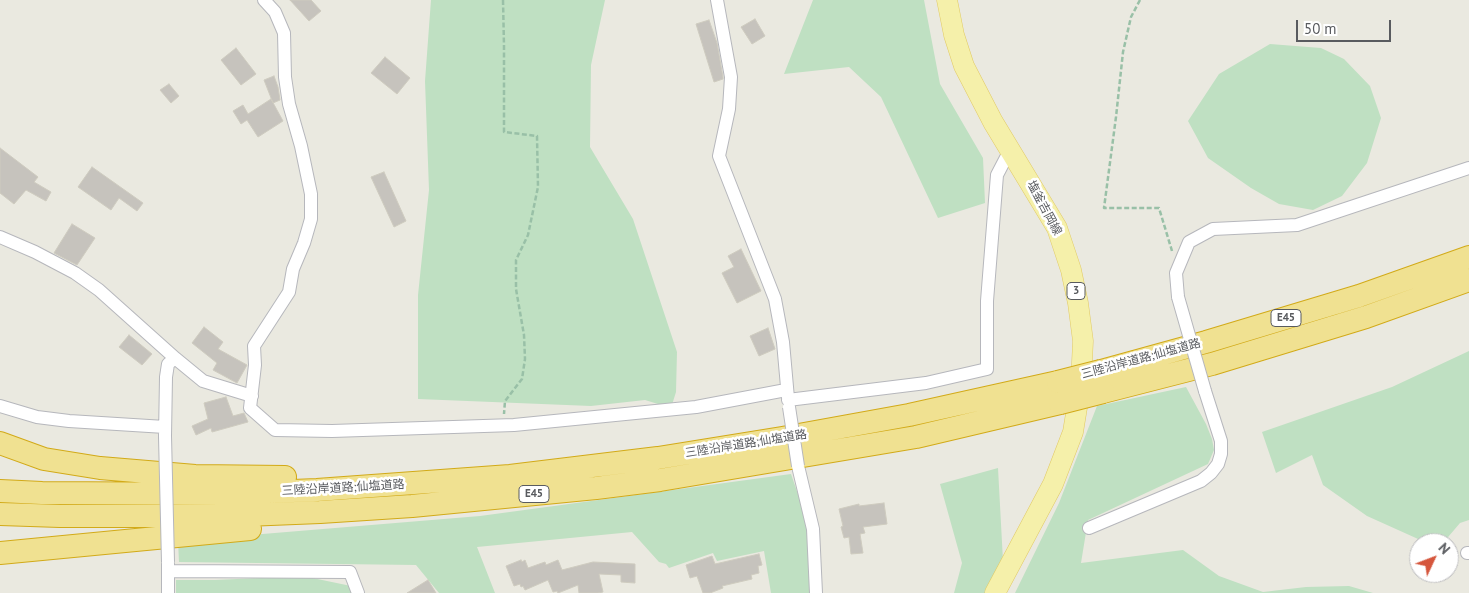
<!DOCTYPE html>
<meta charset="utf-8">
<style>
body{margin:0}
#map{position:relative;width:1469px;height:593px;overflow:hidden;background:#eae9e0;font-family:"PT Sans",sans-serif}
canvas{display:block}
.north{position:absolute;left:1409px;top:533px;width:50px;height:50px;box-sizing:border-box;background:#fff;border:1px solid #bdbdbf;border-radius:50%;rotate:47deg;font-size:14px;font-weight:700;line-height:20px;text-align:center;color:#595b5f}
.north::after{content:'';display:block;margin:auto;width:18px;height:22px;background:#d5563c;clip-path:polygon(50% 0,100% 100%,50% 72%,0 100%)}
.scale{position:absolute;left:1296px;top:20px;width:95px;height:22px;box-sizing:border-box;border:2px solid #595b5f;border-top:0;padding-left:6px;font-size:15px;line-height:18px;white-space:nowrap;color:#595b5f;-webkit-text-stroke:4px #fff;paint-order:stroke}
</style>
<div id="map">
<canvas width="1469" height="593"></canvas>
<div class="north">N</div>
<div class="scale">50 m</div>
</div>
<script>
const ctx = document.querySelector('canvas').getContext('2d');
ctx.lineJoin = 'round';
function paint(path, color) { ctx.fillStyle = color; ctx.fill(path, 'evenodd'); }
const toPath = rows => new Path2D(rows.map(r => 'M' + r).join(''));
function trace(path, color, width, dash) { ctx.strokeStyle = color; ctx.lineWidth = width; ctx.lineCap = dash ? 'butt' : 'round'; ctx.setLineDash(dash || []); ctx.stroke(path); }
function drawText(font, color, halo, rows, align = 'center') {
  ctx.font = font + ' "PT Sans","Noto Sans JP",sans-serif'; ctx.lineWidth = 5; ctx.setLineDash([]); ctx.textBaseline = 'middle'; ctx.strokeStyle = halo; ctx.fillStyle = color; for (const [text, x, y, turn = 0] of rows) {
    ctx.save(); ctx.translate(x, y); ctx.rotate((+turn || 0) * Math.PI / 180); ctx.textAlign = isNaN(turn) ? turn : align; if (halo) ctx.strokeText(text, 0, 0); ctx.fillText(text, 0, 0); ctx.restore();
  }
}
paint(toPath([
 [431,0,605,0,591,65,590,147,633,219,677,352,676,392,671,408,645,400,591,406,418,399,418,295,429,190,425,81],
 [813,0,924,0,940,84,983,158,985,203,938,218,881,97,849,67,784,74],
 [1270,44,1321,48,1344,59,1370,86,1381,118,1367,163,1342,196,1313,210,1279,204,1251,188,1208,158,1188,121,1219,74],
 [1469,351,1469,520,1460,523,1443,543,1427,543,1367,516,1323,485,1312,455,1276,473,1262,432,1392,387],
 [1186,387,1206,424,1212,439,1214,450,1208,464,1088,520,1081,563,1183,550,1219,576,1263,592,1306,587,1349,586,1373,593,1015,593,1059,503,1097,406],
 [998,468,1003,561,986,593,954,593,962,563,940,484],
 [791,474,809,526,809,593,771,593,764,551,717,561,713,553,669,568,666,564,659,562,632,532,477,547,495,593,439,593,416,565,179,562,178,541,480,516],
 [303,576,351,586,352,593,176,593,176,580,215,580]
]), '#bfe0c2');
const building = toPath([
 [290,0,311,0,321,11,309,21,290,0],
 [755,19,765,36,752,44,741,27,755,19],
 [709,20,717,43,723,77,723,79,714,82,696,24,709,20],
 [236,48,256,74,241,85,221,60,236,48],
 [385,57,410,78,397,94,371,73,385,57],
 [274,76,278,87,280,100,273,103,264,80,274,76],
 [169,84,179,96,171,103,160,90,169,84],
 [271,99,283,121,258,137,247,120,241,124,233,111,243,105,248,114,271,99],
 [0,148,38,177,34,182,51,192,46,201,26,190,14,204,0,193,0,148],
 [92,167,143,203,137,211,119,198,111,210,78,187,92,167],
 [384,172,406,221,394,227,371,177,384,172],
 [72,224,95,238,77,265,54,253,72,224],
 [741,249,761,291,737,303,722,273,734,267,728,256,741,249],
 [204,327,223,342,218,349,247,365,237,383,213,370,217,363,192,343,204,327],
 [768,328,775,349,759,356,750,336,768,328],
 [129,335,152,354,142,365,119,347,129,335],
 [226,397,233,416,244,413,248,422,212,432,211,428,196,435,192,426,208,419,204,403,226,397],
 [884,503,887,524,863,527,865,533,860,534,863,553,851,554,849,537,844,538,841,527,843,526,839,509,859,504,859,506,884,503],
 [759,554,762,565,758,566,759,573,751,575,752,579,722,586,723,588,710,593,703,593,697,576,690,578,686,565,712,556,715,564,759,554],
 [521,560,522,562,525,560,528,568,545,562,546,565,558,560,562,570,593,562,635,564,635,583,621,582,621,575,599,574,603,592,598,593,579,593,578,585,558,593,557,591,553,592,548,580,525,590,523,586,521,587,520,584,514,586,506,566,521,560],
 [428,580,436,593,407,593,428,580]
]);
paint(building, '#c6c3bd');
trace(building, '#cecbbf', 1);
const minor = toPath([
 [264,0,275,12,284,33,285,77,289,104,301,146,311,194,311,219,304,243,293,269,289,292,254,346,255,365,250,408,275,430,332,431,514,425,696,407,786,390],
 [717,0,731,77,729,109,719,156,775,299,783,342,788,398],
 [0,237,35,252,75,273,99,290,175,358,168,364,166,377,165,436],
 [1178,297,1176,273,1189,242,1213,229,1297,225,1469,168],
 [175,358,203,381,252,396],
 [788,400,926,383,987,369,987,301,997,175,1010,150],
 [0,406,37,417,69,421,165,427],
 [798,466,813,529,816,593],
 [1089,528,1201,481,1211,473,1218,464,1221,454,1221,441,1205,391],
 [1467,553,1469,553],
 [168,564,168,593],
 [169,571,350,572,358,593]
]);
const primary = toPath([
 [947,0,954,35,964,66,993,122,1057,228,1071,270,1078,303,1083,341,1081,383,1073,432,1053,484,995,593]
]);
const motorway = toPath([
 [1101,371,1206,342,1359,296,1469,257],
 [1103,392,1212,364,1366,317,1469,280],
 [0,443,44,459,100,468,195,476,285,477],
 [0,491,42,493,221,494,317,490,510,476,658,458,782,438,909,415,1058,382],
 [0,514,60,516,221,516,320,512,412,506,596,488,660,480,916,437,1060,403],
 [0,553,250,529]
]);
trace(minor, '#b6b7bc', 14);
trace(primary, '#e1c963', 21);
trace(motorway, '#d2aa18', 24);
trace(toPath([
 [503,0,504,46,504,132,537,136,538,187,528,235,516,260,516,289,524,335,525,359,522,379,505,401,504,414],
 [1140,0,1131,17,1123,52,1116,117,1104,208,1159,208,1172,251]
]), '#99c0a7', 2.5, [5, 2.5]);
trace(minor, '#fff', 12);
trace(primary, '#f5f0aa', 20);
trace(motorway, '#f0e191', 22);
const minorBridge = toPath([
 [1178,297,1205,391],
 [789,407,798,466],
 [165,436,168,562]
]);
const motorwayBridge = toPath([
 [1058,382,1101,371],
 [1060,403,1103,392]
]);
trace(minorBridge, '#b6b7bc', 14, []);
trace(motorwayBridge, '#d2aa18', 24, []);
trace(minorBridge, '#fff', 12);
trace(motorwayBridge, '#f0e191', 22);
for (const [x, y, w] of [
 [1076,291,18],
 [1286,318,30],
 [534,494,30]
]) { const box = new Path2D(); box.roundRect(x - w / 2, y - 8.5, w, 17, 4); ctx.fillStyle = '#fff'; ctx.fill(box); trace(box, '#595b5f', 1); }
drawText('bold 11px', '#595b5f', null, [
 ["3",1076,291],
 ["E45",1286,318],
 ["E45",534,494]
]);
drawText('12px', '#595b5f', '#fff', [
 ["塩釜吉岡線",1044,208,62],
 ["三陸沿岸道路;仙塩道路",1141,359,-15],
 ["三陸沿岸道路;仙塩道路",746,444,-9],
 ["三陸沿岸道路;仙塩道路",343,488,-3]
]);
</script>
